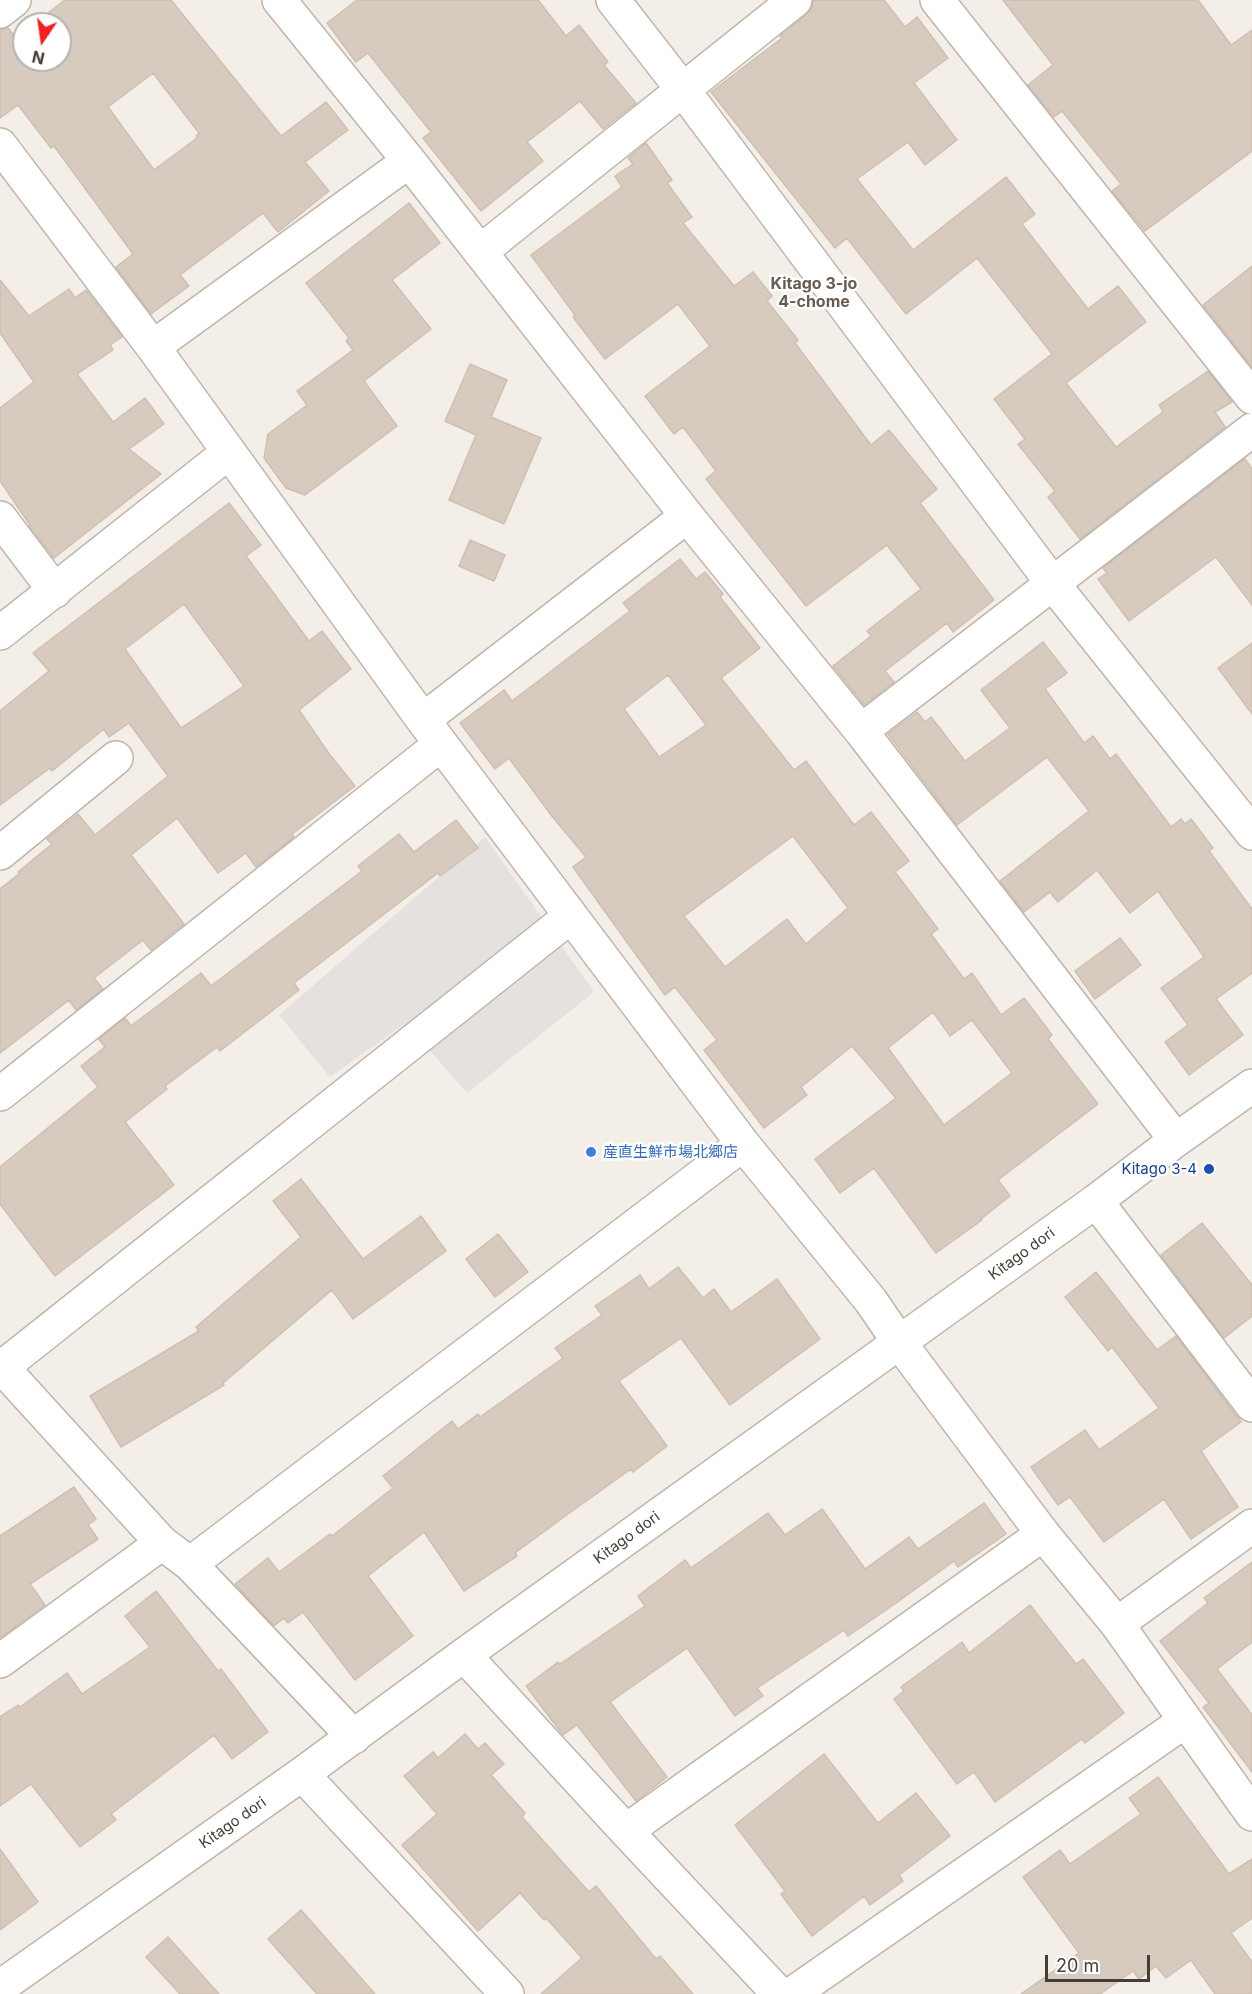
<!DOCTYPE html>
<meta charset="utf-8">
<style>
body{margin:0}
#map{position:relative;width:1252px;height:1994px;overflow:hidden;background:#f3eee7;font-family:Inter,sans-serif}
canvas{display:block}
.north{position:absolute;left:12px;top:12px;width:60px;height:60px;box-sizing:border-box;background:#fff;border:2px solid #b5b1af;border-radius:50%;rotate:193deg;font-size:16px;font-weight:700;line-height:24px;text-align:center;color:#463d36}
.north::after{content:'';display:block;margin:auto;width:21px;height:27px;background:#f4201d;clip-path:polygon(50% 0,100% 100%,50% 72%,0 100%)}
.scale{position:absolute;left:1045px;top:1955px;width:105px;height:27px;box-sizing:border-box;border:3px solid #463d36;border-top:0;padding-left:8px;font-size:18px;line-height:21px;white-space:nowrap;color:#463d36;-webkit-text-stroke:4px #fff;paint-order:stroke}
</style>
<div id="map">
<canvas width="1252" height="1994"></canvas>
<div class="north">N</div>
<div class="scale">20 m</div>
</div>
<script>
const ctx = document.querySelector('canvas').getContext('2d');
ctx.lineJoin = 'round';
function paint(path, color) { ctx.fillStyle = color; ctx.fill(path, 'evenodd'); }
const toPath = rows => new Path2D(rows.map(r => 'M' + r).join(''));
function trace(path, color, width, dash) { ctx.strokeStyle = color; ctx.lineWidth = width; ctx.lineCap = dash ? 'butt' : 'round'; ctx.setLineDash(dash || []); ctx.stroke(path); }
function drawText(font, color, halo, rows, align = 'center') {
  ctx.font = font + ' Inter,"Noto Sans JP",sans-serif'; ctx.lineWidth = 5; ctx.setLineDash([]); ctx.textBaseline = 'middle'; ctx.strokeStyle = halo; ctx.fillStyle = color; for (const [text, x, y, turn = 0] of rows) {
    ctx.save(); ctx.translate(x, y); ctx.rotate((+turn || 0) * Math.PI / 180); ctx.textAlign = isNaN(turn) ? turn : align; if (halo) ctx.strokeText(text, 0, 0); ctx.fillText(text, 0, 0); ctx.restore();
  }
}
paint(toPath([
 [485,837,594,992,467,1093,406,1023,330,1077,279,1015]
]), '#e4e1df');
const building = toPath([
 [65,0,171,0,281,136,326,102,348,130,305,162,329,191,278,232,263,213,180,275,189,286,151,314,116,267,133,254,54,146,51,148,18,105,0,118,0,29,8,28,16,38,24,32,24,60,60,60,60,24,34,24,65,0],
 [153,73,199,133,196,136,197,138,154,170,108,107,153,73],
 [357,0,538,0,566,36,579,25,608,62,604,65,636,103,603,129,580,101,527,142,543,161,481,211,423,138,431,132,368,53,356,62,327,23,357,0],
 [813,0,884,0,905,27,917,17,948,58,914,83,957,140,925,165,908,142,857,179,913,250,1006,177,1035,214,1022,224,1088,309,1118,286,1146,322,1066,383,1116,447,1163,412,1159,405,1208,371,1232,402,1215,412,1225,427,1080,539,1048,497,1055,491,1018,444,1025,439,994,399,1052,354,977,258,906,314,847,238,835,248,711,92,782,38,780,36,807,14,812,7,813,0],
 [1003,0,1198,0,1231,45,1252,30,1252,151,1145,231,1112,191,1121,184,1062,111,1054,117,1028,85,1053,65,1003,0],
 [646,143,672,180,667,183,692,217,683,223,734,286,753,272,772,296,767,301,798,340,795,343,871,445,889,430,937,489,920,503,994,600,953,632,947,623,885,671,894,682,864,705,833,666,871,636,867,631,921,589,887,545,806,606,706,479,716,471,683,427,674,434,645,396,710,346,678,304,605,359,573,317,575,315,531,255,622,187,615,176,633,164,628,158,646,143],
 [409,203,440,243,392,280,431,329,364,381,397,426,305,495,286,488,264,458,268,434,307,405,297,391,353,350,346,341,349,338,306,283,409,203],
 [1252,266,1252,367,1203,305,1252,266],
 [0,280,29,316,69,289,75,298,86,290,122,337,110,345,113,350,77,374,113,422,145,398,164,424,129,449,161,474,54,558,29,526,30,525,0,481,0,408,34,382,0,333,0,280],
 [470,364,507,380,491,417,541,438,504,524,449,500,476,435,445,421,470,364],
 [1245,459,1252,469,1252,605,1216,557,1129,621,1098,579,1107,573,1103,568,1245,459],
 [229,503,261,545,246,556,309,641,322,631,351,669,299,710,330,755,355,786,292,834,294,837,256,867,246,853,218,873,177,818,131,855,184,924,151,950,143,940,94,978,103,989,76,1010,69,1000,0,1053,0,889,19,874,18,872,52,844,47,839,78,814,95,835,168,776,129,723,109,737,104,729,52,771,50,768,0,805,0,711,49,671,33,653,229,503],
 [184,604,244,686,181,728,125,649,184,604],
 [470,540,505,555,494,581,459,566,470,540],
 [680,559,696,579,705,572,723,594,720,597,760,648,721,678,794,770,806,761,854,825,871,812,909,861,895,872,938,929,931,934,964,979,972,973,1001,1015,1024,998,1052,1035,1048,1039,1098,1104,998,1180,1010,1196,981,1219,982,1220,936,1253,874,1168,840,1193,815,1159,896,1098,852,1046,801,1087,807,1095,764,1128,704,1050,717,1040,675,987,665,995,573,867,586,857,551,815,509,758,495,769,460,723,504,690,512,701,630,611,623,603,680,559],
 [668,675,706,725,659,757,624,709,668,675],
 [793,836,848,908,806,944,787,919,725,967,684,916,793,836],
 [933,1012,950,1036,972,1020,1012,1073,944,1125,888,1048,933,1012],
 [1043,642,1067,673,1045,689,1084,743,1093,736,1110,759,1116,754,1171,827,1181,819,1185,824,1191,819,1213,848,1209,851,1252,909,1252,973,1216,999,1243,1035,1189,1075,1165,1042,1188,1025,1161,988,1204,957,1158,891,1130,913,1097,870,1058,902,1050,892,1024,912,1000,881,1089,811,1047,757,957,825,888,734,917,712,925,722,931,717,965,761,1010,728,981,690,1043,642],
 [1252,643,1252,714,1218,668,1252,643],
 [456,820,478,848,440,876,438,873,294,983,299,990,220,1051,217,1047,165,1086,167,1089,125,1122,174,1185,55,1276,0,1204,0,1167,98,1087,81,1066,105,1047,99,1039,125,1018,131,1026,201,973,211,986,362,871,358,866,399,834,414,852,456,820],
 [1120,938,1141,965,1095,999,1075,971,1120,938],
 [301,1179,363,1259,421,1216,446,1251,353,1319,332,1290,223,1383,224,1385,121,1447,90,1396,199,1331,196,1327,301,1237,273,1201,301,1179],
 [1202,1223,1252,1285,1252,1316,1224,1338,1161,1255,1202,1223],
 [498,1234,528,1272,495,1297,466,1259,498,1234],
 [678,1267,703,1298,714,1289,731,1312,777,1279,820,1339,730,1405,681,1338,619,1381,667,1446,633,1472,631,1469,568,1514,515,1553,517,1556,464,1591,424,1532,368,1576,413,1636,355,1680,303,1612,288,1623,284,1618,274,1626,235,1584,268,1558,279,1572,330,1534,332,1536,393,1488,383,1476,452,1421,458,1429,478,1414,480,1417,563,1358,555,1348,602,1315,595,1306,640,1275,649,1289,678,1267],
 [1096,1272,1157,1350,1176,1336,1241,1422,1201,1451,1238,1507,1191,1539,1164,1499,1104,1542,1070,1497,1058,1505,1031,1467,1085,1430,1099,1450,1159,1408,1112,1347,1108,1351,1065,1297,1096,1272],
 [74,1487,96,1519,88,1525,98,1539,30,1584,45,1605,0,1638,0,1536,74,1487],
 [984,1503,1006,1534,958,1567,954,1561,899,1601,848,1636,844,1630,757,1688,763,1696,735,1716,687,1648,610,1702,667,1777,636,1801,577,1725,563,1735,526,1686,558,1662,560,1664,645,1606,638,1596,685,1560,691,1568,768,1513,785,1535,822,1509,865,1569,909,1537,918,1549,984,1503],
 [1252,1562,1252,1642,1217,1669,1252,1715,1252,1772,1203,1707,1209,1703,1160,1641,1208,1603,1204,1598,1252,1562],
 [156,1591,218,1671,221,1669,268,1732,232,1759,214,1735,111,1814,116,1820,80,1847,31,1784,0,1806,0,1717,18,1705,20,1707,67,1673,82,1694,150,1647,125,1616,156,1591],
 [1030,1605,1076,1664,1083,1659,1124,1713,1085,1743,1082,1739,995,1802,974,1772,957,1784,894,1699,904,1691,901,1687,962,1642,969,1653,1030,1605],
 [465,1734,478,1749,485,1743,504,1764,491,1775,525,1813,522,1817,589,1892,596,1886,656,1959,660,1956,693,1994,541,1994,582,1958,546,1918,544,1920,520,1893,478,1931,402,1845,437,1814,404,1776,433,1752,438,1758,465,1734],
 [824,1754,878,1823,916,1793,950,1836,899,1875,903,1881,870,1905,864,1896,812,1936,781,1894,785,1891,735,1825,824,1754],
 [1158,1777,1229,1874,1252,1859,1252,1918,1231,1933,1252,1962,1252,1994,1215,1994,1191,1960,1166,1978,1156,1966,1139,1979,1133,1971,1100,1994,1021,1994,1079,1953,1023,1877,1060,1850,1070,1864,1141,1814,1129,1798,1158,1777],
 [0,1849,38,1902,0,1930,0,1849],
 [301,1910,375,1994,317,1994,268,1939,301,1910],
 [168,1937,219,1994,180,1994,146,1957,168,1937]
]);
paint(building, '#d7cbbf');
trace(building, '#cfbfb0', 1.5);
const minor = toPath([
 [279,0,409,161,687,516,861,731,1176,1140],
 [613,0,683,90,1053,584,1252,833],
 [937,0,1252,397],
 [0,11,14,0],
 [0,145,153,347,423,720,743,1144,871,1301,899,1342,1043,1534,1117,1624,1252,1814],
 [480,252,795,0],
 [153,347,409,161],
 [0,518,55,591],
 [0,633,229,452],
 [423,720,687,516],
 [861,731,1252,430],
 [0,853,116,758],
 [0,1094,441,744],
 [1096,1201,1252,1405],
 [0,1365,162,1543,190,1564,354,1737],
 [0,1369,571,916],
 [190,1564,743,1144],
 [1117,1624,1252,1526],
 [464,1655,626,1831,779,1994],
 [0,1661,162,1543],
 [302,1774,507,1994],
 [626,1831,1043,1534],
 [0,1987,302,1774,464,1655,1096,1201,1176,1140,1252,1086],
 [792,1994,1185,1721]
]);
trace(minor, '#beb4aa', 36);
trace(minor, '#fff', 33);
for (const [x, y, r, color] of [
 [591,1152,6,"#3f7fe0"],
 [1209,1169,6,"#1a4fb4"]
]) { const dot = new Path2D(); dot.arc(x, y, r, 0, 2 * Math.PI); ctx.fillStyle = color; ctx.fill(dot); trace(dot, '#fff', 2); }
drawText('15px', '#366cbe', '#fff', [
 ["産直生鮮市場北郷店",603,1152]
], 'left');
drawText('15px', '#164399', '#fff', [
 ["Kitago 3-4",1197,1169]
], 'right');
drawText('15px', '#463d36', '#fff', [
 ["Kitago dori",1022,1254,-36],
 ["Kitago dori",627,1538,-36],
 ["Kitago dori",233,1823,-35]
]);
drawText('bold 16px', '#685a4e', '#fff', [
 ["Kitago 3-jo",814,284],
 ["4-chome",814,302]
]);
</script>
